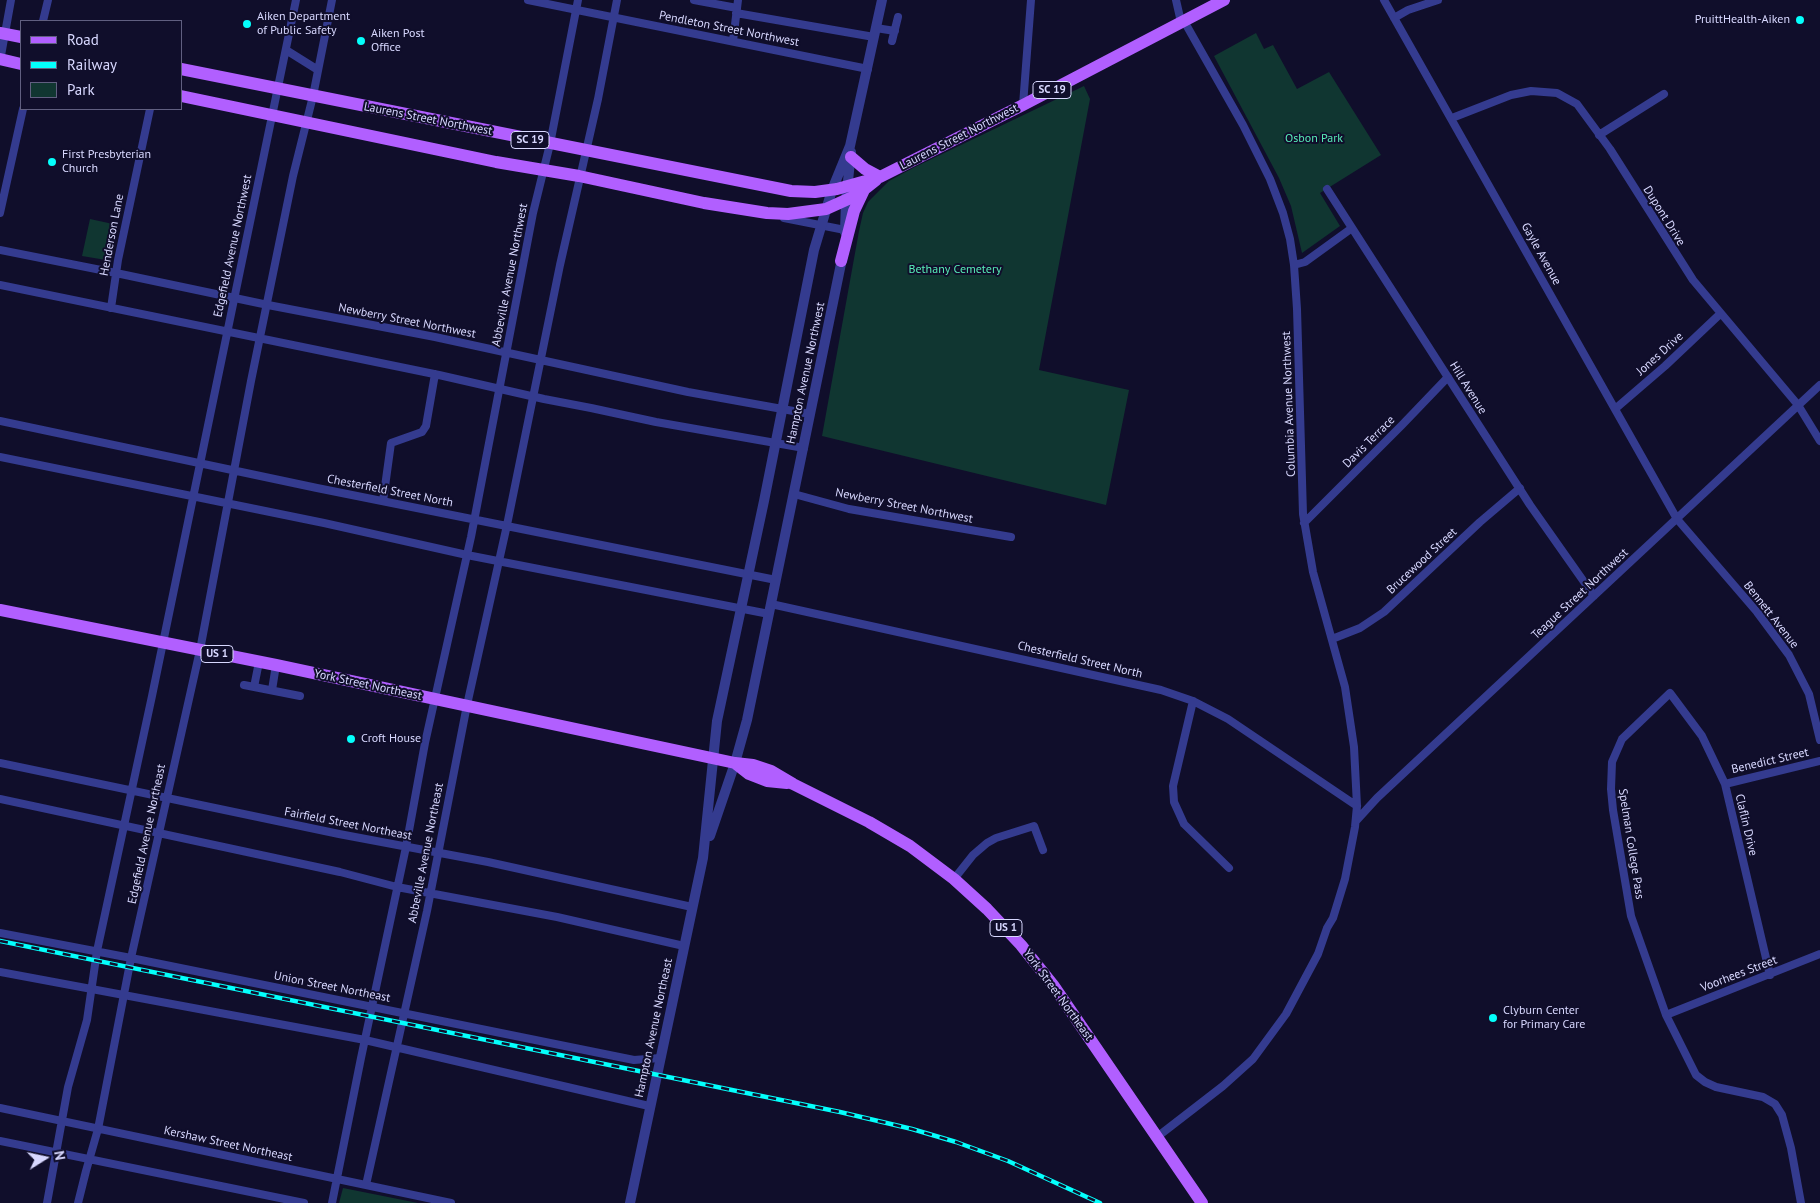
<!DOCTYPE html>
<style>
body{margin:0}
#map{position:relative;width:1820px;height:1203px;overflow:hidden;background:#100e2b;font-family:"PT Sans",sans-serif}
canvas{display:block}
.legend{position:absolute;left:20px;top:20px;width:162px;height:90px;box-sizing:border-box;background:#100e2b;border:1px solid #605f80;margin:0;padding:6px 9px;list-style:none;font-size:15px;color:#d8d8ff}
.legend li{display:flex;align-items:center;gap:10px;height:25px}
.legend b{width:25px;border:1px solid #605f80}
.north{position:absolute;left:20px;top:1133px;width:50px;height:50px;-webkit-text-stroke:4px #100e2b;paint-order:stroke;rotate:80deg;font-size:14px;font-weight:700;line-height:20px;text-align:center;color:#d8d8ff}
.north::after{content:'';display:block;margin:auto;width:18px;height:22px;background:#d8d8ff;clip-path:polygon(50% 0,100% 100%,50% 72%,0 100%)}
</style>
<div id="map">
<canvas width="1820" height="1203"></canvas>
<ul class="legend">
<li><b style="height:6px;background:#b15fff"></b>Road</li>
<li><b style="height:6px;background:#04fffc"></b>Railway</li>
<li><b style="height:14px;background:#103631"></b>Park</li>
</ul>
<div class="north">N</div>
</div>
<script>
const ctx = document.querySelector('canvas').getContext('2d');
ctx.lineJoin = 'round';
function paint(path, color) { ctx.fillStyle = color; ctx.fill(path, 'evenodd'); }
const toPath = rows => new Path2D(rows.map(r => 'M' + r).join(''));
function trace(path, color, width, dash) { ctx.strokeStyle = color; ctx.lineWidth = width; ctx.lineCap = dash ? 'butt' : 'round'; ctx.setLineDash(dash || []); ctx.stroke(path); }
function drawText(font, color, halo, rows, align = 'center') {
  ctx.font = font + ' "PT Sans",sans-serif'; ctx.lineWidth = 4; ctx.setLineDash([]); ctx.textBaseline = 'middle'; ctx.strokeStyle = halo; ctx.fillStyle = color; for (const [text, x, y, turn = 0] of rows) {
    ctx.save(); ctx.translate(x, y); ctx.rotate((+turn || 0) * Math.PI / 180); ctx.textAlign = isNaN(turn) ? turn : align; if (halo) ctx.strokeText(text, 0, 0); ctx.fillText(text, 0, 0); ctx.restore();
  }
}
paint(toPath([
 [1256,33,1264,49,1273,45,1297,89,1329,72,1381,155,1320,193,1340,226,1302,253,1291,206,1279,178,1214,56],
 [1084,86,1090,99,1039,370,1129,390,1106,505,822,436,859,231,863,213,868,202,889,181,913,168],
 [90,219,113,224,106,260,82,256],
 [343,1188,418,1203,339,1203]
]), '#103631');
trace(toPath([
 [528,0,868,69],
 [694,0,737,8],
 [1176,0,1181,22],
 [1384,0,1677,519,1757,612,1789,655,1809,694,1820,740],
 [736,13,874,37],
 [1394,18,1408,10,1438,0],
 [43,21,48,0],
 [876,28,895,31],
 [733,41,738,0],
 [892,41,898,17],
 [286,50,318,70],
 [0,61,11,0],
 [1023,105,1031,0],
 [1452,118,1511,95,1531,91,1557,93,1577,104,1610,149,1693,280,1798,405,1820,441],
 [1599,135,1664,94],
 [1327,189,1530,505,1594,596],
 [0,213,23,109],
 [784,218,845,230],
 [0,250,116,273,268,305,435,337,688,392,810,414],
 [1294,265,1305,262,1352,228],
 [0,285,439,375,544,399,591,408,656,422,804,448],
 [111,308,118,260,150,109],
 [1615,409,1665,366,1720,314],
 [0,421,317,488,776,580],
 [0,457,324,523,467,555,769,614],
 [794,494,849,509,1011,537],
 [383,501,391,443,422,432,426,426,435,374],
 [1304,523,1402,425,1448,377],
 [771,604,1161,690,1193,701,1228,719,1357,806],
 [1332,639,1360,628,1384,612,1480,522,1520,488],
 [244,685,300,696],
 [254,687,259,662],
 [272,690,276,665],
 [1193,701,1173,786,1174,802,1184,824,1229,868],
 [0,763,339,834,488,862,692,907],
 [1725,784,1820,761],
 [0,799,340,872,397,887,557,917,684,946],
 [1356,821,1377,798,1820,385],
 [954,879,973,855,987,843,996,838,1034,826,1043,850],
 [0,933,131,958,634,1060,660,1058],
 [0,972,365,1040,649,1106],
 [1770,975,1725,784,1702,736,1670,693,1622,739,1612,762,1611,789,1613,810,1631,916,1666,1015,1696,1075,1705,1082,1716,1087,1763,1097,1775,1104,1782,1115,1791,1148,1801,1203],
 [1666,1015,1820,954],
 [0,1108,451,1203],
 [1157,1137,1223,1086,1253,1059,1286,1014,1318,954,1327,928,1333,918,1345,879,1355,827,1357,806,1354,747,1345,687,1313,572,1303,514,1297,309,1294,265,1290,239,1283,213,1270,179,1243,125,1184,21],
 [0,1141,304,1203],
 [366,1185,427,911,467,705,507,525,560,265,598,99,617,0],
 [47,1203,68,1087,87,1020,97,951,152,696,296,0],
 [78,1203,86,1171,98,1129,131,958,200,650,251,381,293,176,313,96,332,0],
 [332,1203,361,1058,406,847,425,743,471,537,533,213,550,144,578,0]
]), '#343b8f', 8);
trace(toPath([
 [845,232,846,200,851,152],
 [710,836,735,763,747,720,843,254],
 [630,1203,703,858,717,721,764,501,814,250,832,190,850,146,882,0]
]), '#343b8f', 10);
trace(toPath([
 [0,33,21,37],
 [0,59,21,64],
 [181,69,791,191,815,192,837,189,880,177,1023,105,1224,0],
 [181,96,496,162,579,176,704,203,767,213,788,214,826,209,857,195,876,180],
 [851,157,865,169,880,177],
 [841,261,854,211,864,190],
 [0,610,276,665,735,763,753,765,771,771,793,784,869,822,910,846,954,879,987,909,1021,945,1053,985,1202,1203],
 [735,763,749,774,767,781,787,783]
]), '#b15fff', 12);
const rail = toPath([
 [0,941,840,1112,912,1129,956,1142,1008,1161,1100,1203]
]);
trace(rail, '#04fffc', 4.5);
trace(rail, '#100e2b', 2.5, [8]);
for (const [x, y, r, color] of [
 [1800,20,5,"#04fffc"],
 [247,24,5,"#04fffc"],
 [361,41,5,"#04fffc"],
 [52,162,5,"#04fffc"],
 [351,739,5,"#04fffc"],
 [1493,1018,5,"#04fffc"]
]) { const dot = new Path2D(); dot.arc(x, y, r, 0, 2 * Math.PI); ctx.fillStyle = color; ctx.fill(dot); trace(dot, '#100e2b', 2); }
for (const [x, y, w] of [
 [1052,90,38],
 [530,140,38],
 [217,654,32],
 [1006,928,32]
]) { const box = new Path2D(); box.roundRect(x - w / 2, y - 8.5, w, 17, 4); ctx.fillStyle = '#100e2b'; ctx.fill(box); trace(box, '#d8d8ff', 1); }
drawText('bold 11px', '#d8d8ff', null, [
 ["SC 19",1052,90],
 ["SC 19",530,140],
 ["US 1",217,654],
 ["US 1",1006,928]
]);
drawText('12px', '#d8d8ff', '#100e2b', [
 ["Aiken Department",257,17],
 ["of Public Safety",257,31],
 ["PruittHealth-Aiken",1790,20,"right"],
 ["Aiken Post",371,34],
 ["Office",371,48],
 ["First Presbyterian",62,155],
 ["Church",62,169],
 ["Croft House",361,739],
 ["Clyburn Center",1503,1011],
 ["for Primary Care",1503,1025]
], 'left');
drawText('12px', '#d8d8ff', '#100e2b', [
 ["Pendleton Street Northwest",729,29,11],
 ["Laurens Street Northwest",428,119,11],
 ["Laurens Street Northwest",959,137,-27],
 ["Dupont Drive",1664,216,58],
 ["Henderson Lane",112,235,-79],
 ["Edgefield Avenue Northwest",233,246,-78],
 ["Gayle Avenue",1541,254,61],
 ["Abbeville Avenue Northwest",510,275,-79],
 ["Newberry Street Northwest",407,321,11],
 ["Jones Drive",1660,354,-42],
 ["Hampton Avenue Northwest",806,373,-78],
 ["Hill Avenue",1468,388,58],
 ["Columbia Avenue Northwest",1289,404,-92],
 ["Davis Terrace",1369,442,-45],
 ["Chesterfield Street North",390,491,11],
 ["Newberry Street Northwest",904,506,11],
 ["Brucewood Street",1422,561,-43],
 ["Teague Street Northwest",1580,594,-43],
 ["Bennett Avenue",1771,615,52],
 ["Chesterfield Street North",1080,660,13],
 ["York Street Northeast",368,685,12],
 ["Benedict Street",1770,761,-13],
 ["Fairfield Street Northeast",348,824,11],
 ["Claflin Drive",1746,825,77],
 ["Edgefield Avenue Northeast",147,834,-78],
 ["Spelman College Pass",1631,844,81],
 ["Abbeville Avenue Northeast",426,853,-79],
 ["Voorhees Street",1739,974,-21],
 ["Union Street Northeast",332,987,11],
 ["York Street Northeast",1058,995,54],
 ["Hampton Avenue Northeast",654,1028,-78],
 ["Kershaw Street Northeast",228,1144,12]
]);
drawText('12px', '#57ecb6', '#100e2b', [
 ["Osbon Park",1314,139],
 ["Bethany Cemetery",955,270]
]);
</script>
